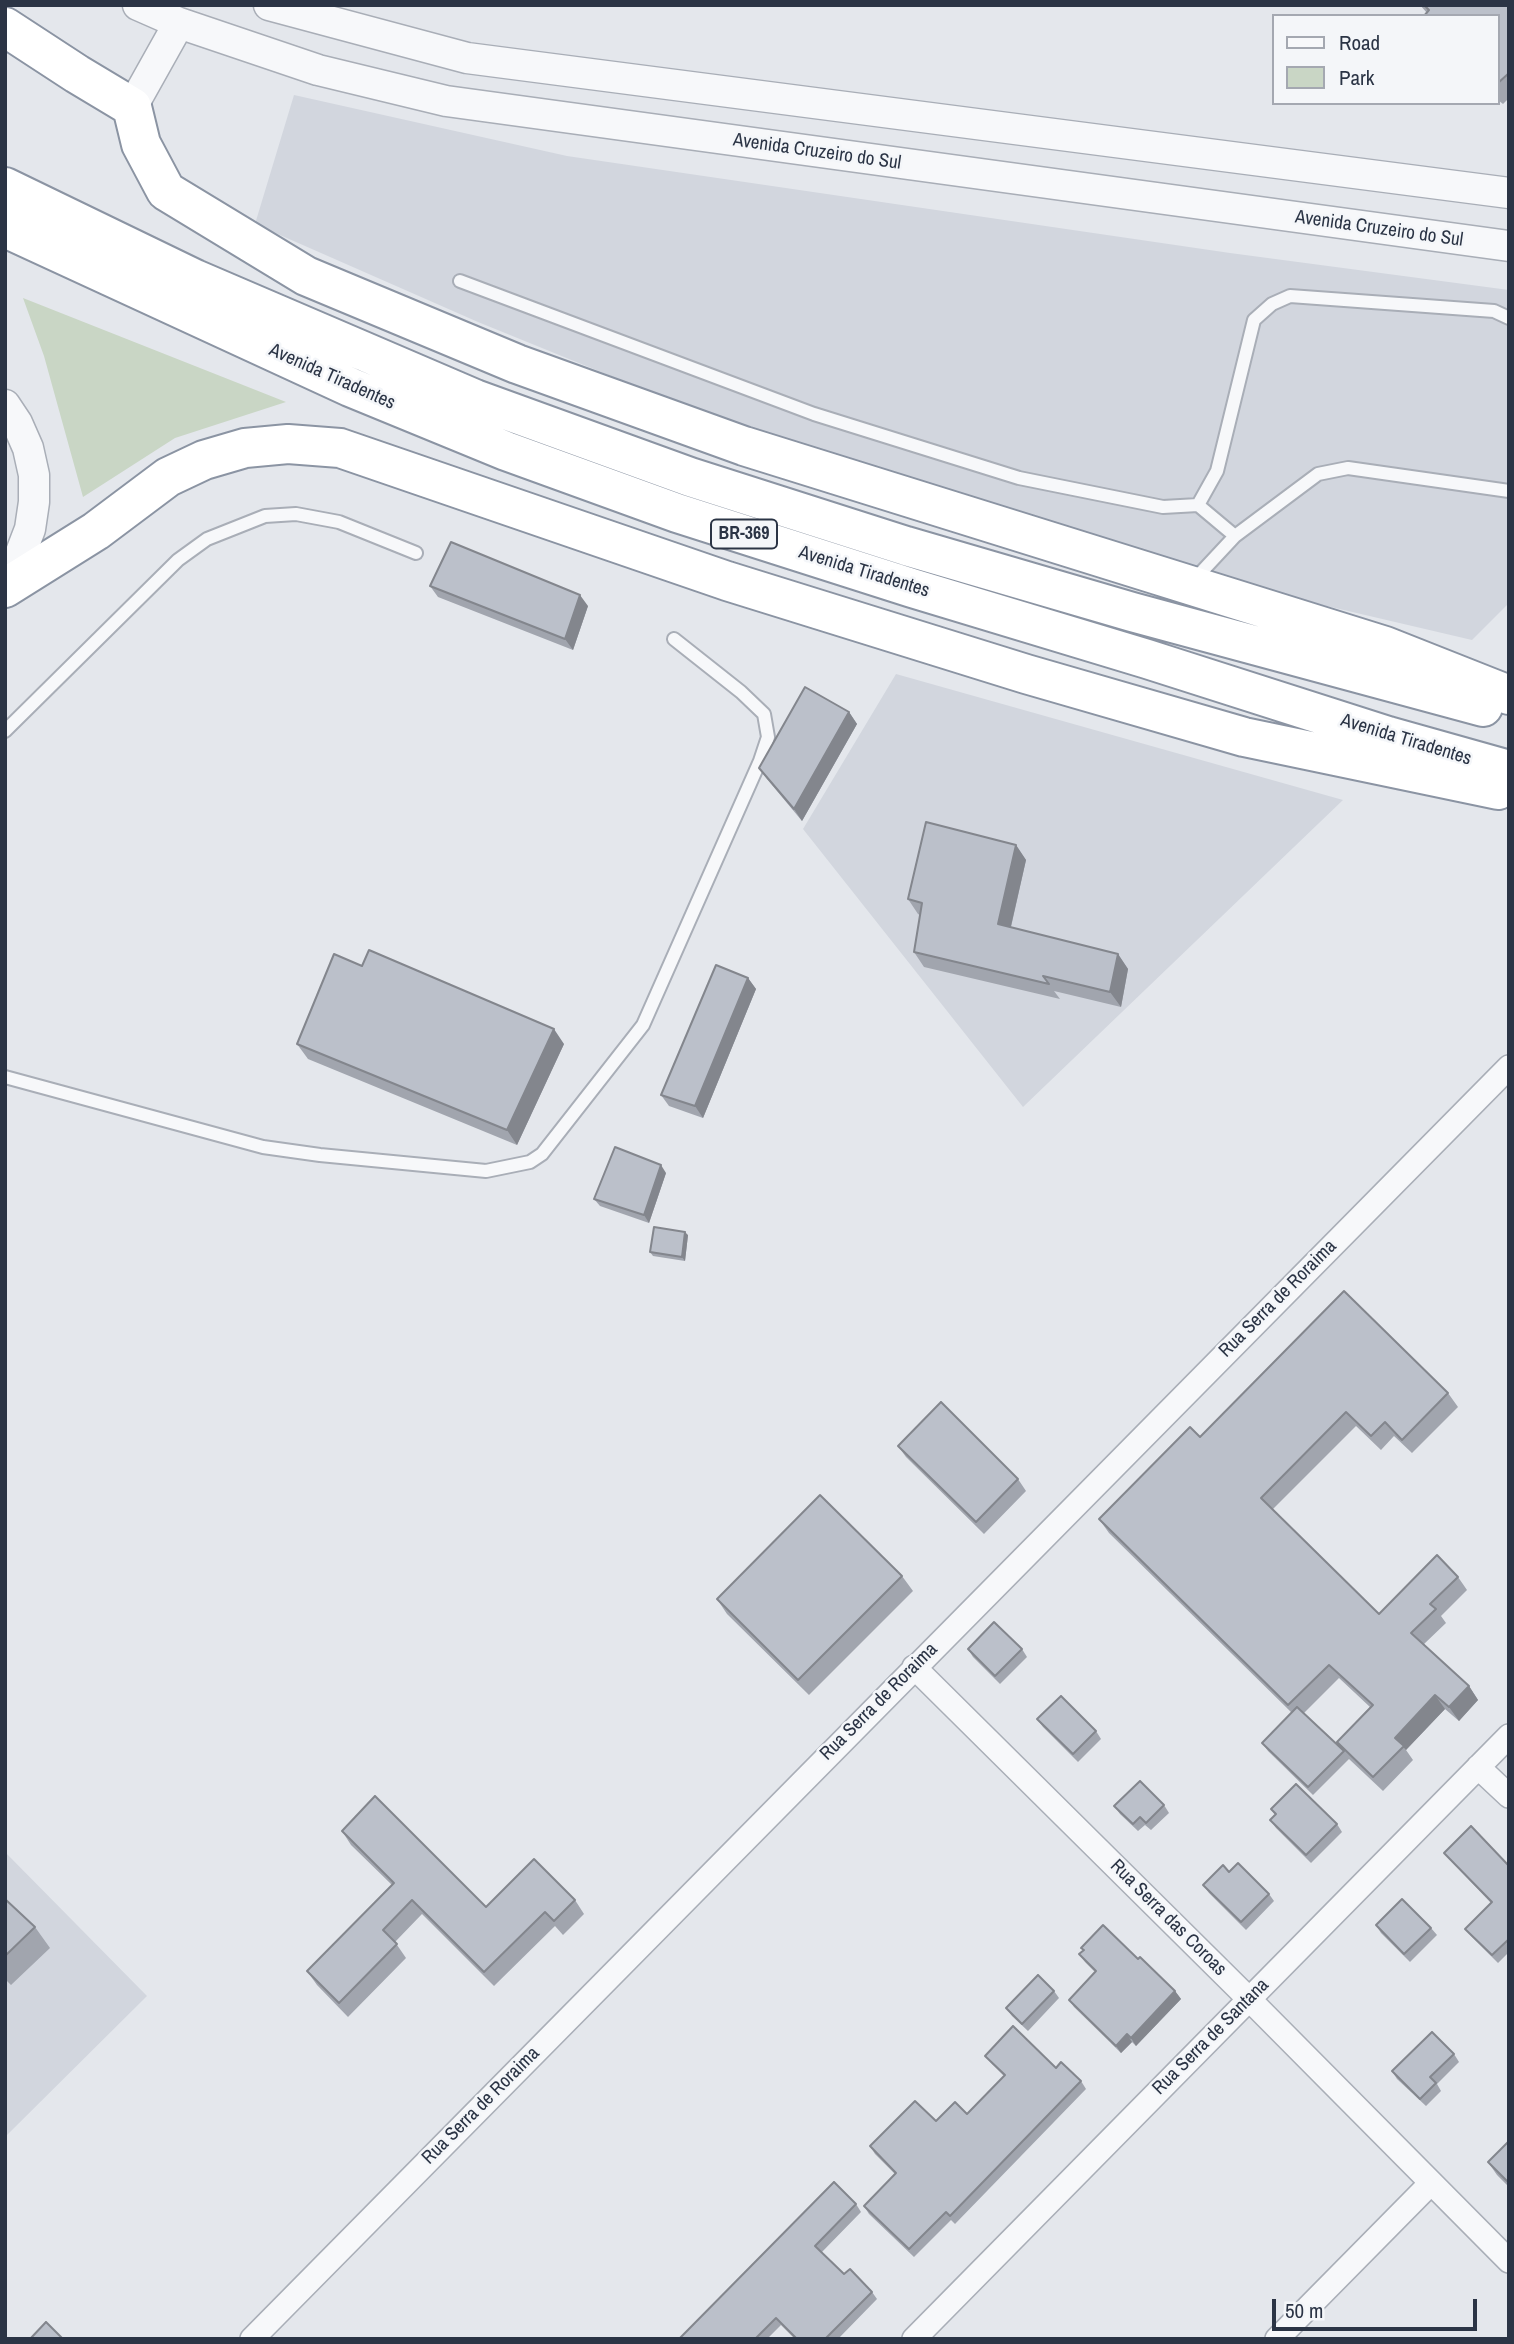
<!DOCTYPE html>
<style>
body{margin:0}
#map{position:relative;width:1514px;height:2344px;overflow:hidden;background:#e4e7ec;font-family:"Archivo Narrow",sans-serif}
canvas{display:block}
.frame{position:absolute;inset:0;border:7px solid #2b3445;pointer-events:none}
.legend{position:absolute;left:1272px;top:14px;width:228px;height:91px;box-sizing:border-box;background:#f4f6f9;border:2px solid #a4a8b1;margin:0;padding:9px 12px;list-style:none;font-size:21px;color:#2b3445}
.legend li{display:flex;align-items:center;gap:14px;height:35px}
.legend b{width:35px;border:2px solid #a4a8b1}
.scale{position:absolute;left:1272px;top:2299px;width:205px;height:32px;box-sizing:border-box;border:4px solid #2b3445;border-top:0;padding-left:9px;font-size:21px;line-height:24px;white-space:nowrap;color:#2b3445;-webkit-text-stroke:5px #f4f6f9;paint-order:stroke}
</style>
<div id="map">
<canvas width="1514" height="2344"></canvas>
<div class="frame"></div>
<ul class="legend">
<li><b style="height:9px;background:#f7f8fa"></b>Road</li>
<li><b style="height:19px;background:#c9d6c5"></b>Park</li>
</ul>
<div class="scale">50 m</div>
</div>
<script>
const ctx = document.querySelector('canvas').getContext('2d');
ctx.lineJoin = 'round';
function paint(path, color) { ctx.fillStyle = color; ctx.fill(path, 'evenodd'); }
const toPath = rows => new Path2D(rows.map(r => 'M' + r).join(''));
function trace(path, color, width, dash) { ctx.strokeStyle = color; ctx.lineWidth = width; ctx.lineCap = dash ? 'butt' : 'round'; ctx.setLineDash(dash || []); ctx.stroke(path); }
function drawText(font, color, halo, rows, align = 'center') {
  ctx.font = font + ' "Archivo Narrow",sans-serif'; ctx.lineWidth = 5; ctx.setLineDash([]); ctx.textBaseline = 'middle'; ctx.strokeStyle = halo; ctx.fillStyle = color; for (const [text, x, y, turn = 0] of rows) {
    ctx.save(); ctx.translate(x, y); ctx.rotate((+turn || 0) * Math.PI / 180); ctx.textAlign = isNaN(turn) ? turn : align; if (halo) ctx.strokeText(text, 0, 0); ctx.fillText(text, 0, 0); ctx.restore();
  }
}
paint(toPath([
 [294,95,567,156,1230,253,1509,290,1509,603,1472,640,1156,566,756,435,478,322,255,224],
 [896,674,1343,800,1023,1107,803,829],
 [5,1852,147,1996,5,2137]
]), '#d2d6de');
paint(toPath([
 [23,298,286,402,175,438,83,497,44,356]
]), '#c9d6c5');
const service = toPath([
 [460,281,814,414,1019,478,1163,507,1198,505,1217,471,1254,320,1272,304,1290,296,1494,311,1509,318],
 [1198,505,1235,536],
 [1194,580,1235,536,1318,474,1348,468,1509,491],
 [5,731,178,560,207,539,265,516,296,514,339,522,416,553],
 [5,1077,263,1147,320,1155,486,1171,530,1162,542,1154,643,1025,760,761,768,737,764,714,741,692,674,639]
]);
const minor = toPath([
 [914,1667,1248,1998,1509,2261],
 [1478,1767,1509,1796],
 [252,2339,1509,1067],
 [914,2339,1509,1736],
 [1277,2339,1431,2183]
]);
const tertiary = toPath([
 [138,5,179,23,318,70,446,101,1509,246],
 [269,5,467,58,1509,193],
 [132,107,179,23],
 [5,405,17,423,28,448,34,475,34,502,30,529,20,555,5,579]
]);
const trunk = toPath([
 [5,27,77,74,132,107,141,144,166,191,306,276,517,364,744,446,1385,646,1509,695],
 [5,187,195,279,475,399,690,477,906,546,1132,612,1483,707],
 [5,228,350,387,506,451,677,513,912,588,1147,659,1388,736,1509,770],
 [5,588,96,531,168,477,204,460,245,448,288,444,340,448,727,581,1026,674,1244,737,1498,790]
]);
trace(service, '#a9aeb7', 16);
trace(minor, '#a9aeb7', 26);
trace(tertiary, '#a9aeb7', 33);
trace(trunk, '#8b94a3', 42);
trace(service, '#f7f8fa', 12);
trace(minor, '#f7f8fa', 23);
trace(tertiary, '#f7f8fa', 30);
trace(trunk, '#fff', 38);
paint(toPath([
 [1420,5,1509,5,1509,98,1503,104,1498,100,1498,16,1427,13],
 [430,586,588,606,573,650,438,597],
 [849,712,857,724,802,821,767,779,759,768],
 [1016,845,1026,860,1011,927,1118,954,1128,969,1121,1007,1054,991,1060,999,924,967,914,952,920,915,918,914,908,899],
 [362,966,564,1044,517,1145,308,1059,297,1044],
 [748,978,756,989,703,1118,669,1106,661,1095],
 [666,1173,649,1223,600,1206,594,1199],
 [688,1235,685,1261,653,1256,650,1252],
 [1448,1393,1458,1407,1412,1453,1394,1436,1381,1450,1356,1426,1273,1509,1379,1614,1458,1577,1467,1590,1441,1616,1446,1623,1424,1644,1469,1686,1478,1700,1459,1721,1445,1709,1406,1750,1413,1760,1383,1791,1349,1759,1313,1795,1268,1751,1262,1743,1292,1713,1109,1533,1099,1519,1200,1437],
 [1339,1678,1370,1707,1337,1742,1341,1749,1304,1713],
 [898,1446,1018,1479,1026,1491,984,1534,906,1457],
 [902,1576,913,1591,809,1695,727,1614,717,1599],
 [968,1649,1022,1649,1027,1657,1000,1684,973,1657],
 [1037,1719,1096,1731,1101,1739,1078,1762,1043,1727],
 [1164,1805,1169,1813,1151,1830,1145,1825,1138,1831,1120,1814,1114,1806],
 [1271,1809,1337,1824,1342,1832,1311,1863,1276,1828,1270,1820,1275,1815],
 [342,1831,486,1907,575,1900,584,1914,563,1935,555,1926,494,1986,422,1914,395,1942,406,1958,348,2017,317,1985,307,1971,392,1885,351,1845],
 [1444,1853,1509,1866,1509,1952,1498,1963,1471,1936,1465,1929,1491,1903,1450,1860],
 [1229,1872,1269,1894,1274,1901,1246,1930,1209,1893,1203,1885],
 [5,1899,35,1927,50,1948,11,1985,5,1979],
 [1376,1925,1431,1928,1437,1935,1410,1962,1381,1933],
 [1081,1948,1138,1959,1175,1991,1181,1999,1136,2046,1132,2042,1121,2053,1074,2007,1069,2000,1095,1972,1085,1962,1079,1954,1083,1950],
 [1054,1991,1059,1998,1028,2031,1012,2016,1006,2008],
 [1454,2054,1459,2062,1437,2084,1441,2091,1426,2106,1397,2079,1392,2071],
 [985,2056,1056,2068,1081,2081,1086,2089,955,2224,951,2220,914,2257,869,2214,864,2206,895,2174,875,2154,870,2146,936,2121,967,2114,1004,2076,991,2063],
 [1509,2141,1509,2187,1497,2175,1488,2162],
 [856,2204,861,2212,821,2253,844,2274,872,2292,877,2299,838,2339,795,2339,781,2325,767,2339,679,2339]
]), '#a1a5ae');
paint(toPath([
 [580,595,588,606,573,650,565,639],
 [849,712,857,724,802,821,794,809],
 [1016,845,1026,860,1008,939,998,924],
 [1118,954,1128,969,1121,1007,1110,992],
 [748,978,756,989,703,1118,695,1106],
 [554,1029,564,1044,517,1145,507,1130],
 [661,1165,666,1173,649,1223,644,1215],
 [685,1232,688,1235,685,1261,682,1257],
 [1469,1686,1478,1700,1459,1721,1449,1707],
 [1435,1695,1445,1709,1406,1750,1395,1738],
 [1175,1991,1181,1999,1136,2046,1131,2038],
 [1127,2034,1132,2042,1121,2053,1116,2046]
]), '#83868d');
const building = toPath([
 [1424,5,1509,5,1509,73,1498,83,1498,16,1424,16,1429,10,1424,5],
 [451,542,580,595,565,639,430,586,451,542],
 [805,687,849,712,794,809,759,768,805,687],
 [926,822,1016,845,998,924,1118,954,1110,992,1043,976,1049,984,914,952,922,903,908,899,926,822],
 [369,950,554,1029,507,1130,297,1044,334,954,362,966,369,950],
 [716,965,748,978,695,1106,661,1095,716,965],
 [615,1147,661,1165,644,1215,594,1199,615,1147],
 [654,1227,685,1232,682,1257,650,1252,654,1227],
 [1344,1291,1448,1393,1402,1440,1385,1422,1371,1436,1346,1412,1261,1498,1379,1614,1437,1555,1458,1577,1430,1604,1436,1609,1411,1633,1469,1686,1449,1707,1435,1695,1395,1738,1404,1746,1373,1777,1337,1742,1373,1705,1329,1665,1288,1705,1099,1519,1190,1427,1200,1437,1344,1291],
 [941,1402,1018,1479,976,1522,898,1446,941,1402],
 [820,1495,902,1576,798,1680,717,1599,820,1495],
 [994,1622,1022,1649,995,1676,968,1649,994,1622],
 [1061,1696,1096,1731,1073,1754,1037,1719,1061,1696],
 [1297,1707,1344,1751,1308,1787,1262,1743,1297,1707],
 [1140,1781,1164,1805,1146,1823,1140,1817,1133,1824,1114,1806,1140,1781],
 [1296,1784,1337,1824,1306,1855,1270,1820,1276,1814,1271,1809,1296,1784],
 [375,1796,486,1907,534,1859,575,1900,554,1921,545,1912,484,1972,412,1900,383,1930,397,1944,339,2003,307,1971,394,1883,342,1831,375,1796],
 [1471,1826,1509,1866,1509,1939,1492,1955,1465,1929,1492,1902,1444,1853,1471,1826],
 [1238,1863,1269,1894,1241,1922,1203,1885,1223,1865,1229,1872,1238,1863],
 [5,1899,35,1927,5,1956,5,1899],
 [1402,1899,1431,1928,1404,1954,1376,1925,1402,1899],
 [1103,1925,1138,1959,1140,1957,1175,1991,1131,2038,1127,2034,1116,2046,1069,2000,1096,1971,1079,1954,1084,1950,1081,1948,1103,1925],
 [1038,1975,1054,1991,1022,2024,1006,2008,1038,1975],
 [1013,2026,1056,2068,1061,2062,1081,2081,950,2216,946,2212,909,2249,864,2206,896,2173,870,2146,915,2101,936,2121,955,2102,967,2114,1005,2075,985,2056,1013,2026],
 [1432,2032,1454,2054,1430,2077,1436,2083,1420,2099,1392,2071,1432,2032],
 [1509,2141,1509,2183,1488,2162,1509,2141],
 [834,2182,856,2204,815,2246,844,2274,850,2269,872,2292,825,2339,797,2339,776,2318,755,2339,679,2339,834,2182],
 [46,2322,63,2339,30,2339,46,2322]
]);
paint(building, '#bbc0ca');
trace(building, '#83868d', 2);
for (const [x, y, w] of [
 [744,534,66]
]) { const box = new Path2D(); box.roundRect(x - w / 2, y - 14.5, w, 29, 5); ctx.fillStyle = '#f4f6f9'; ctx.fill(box); trace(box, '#2b3445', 2); }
drawText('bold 18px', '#2b3445', null, [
 ["BR-369",744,534]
]);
drawText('19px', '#2b3445', '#f4f6f9', [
 ["Avenida Cruzeiro do Sul",817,152,8],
 ["Avenida Cruzeiro do Sul",1379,229,8],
 ["Avenida Tiradentes",332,377,24],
 ["Avenida Tiradentes",864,572,17],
 ["Avenida Tiradentes",1406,740,17],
 ["Rua Serra de Roraima",1278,1299,-45],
 ["Rua Serra de Roraima",879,1702,-45],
 ["Rua Serra das Coroas",1168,1918,45],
 ["Rua Serra de Santana",1211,2037,-45],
 ["Rua Serra de Roraima",481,2106,-45]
]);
</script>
